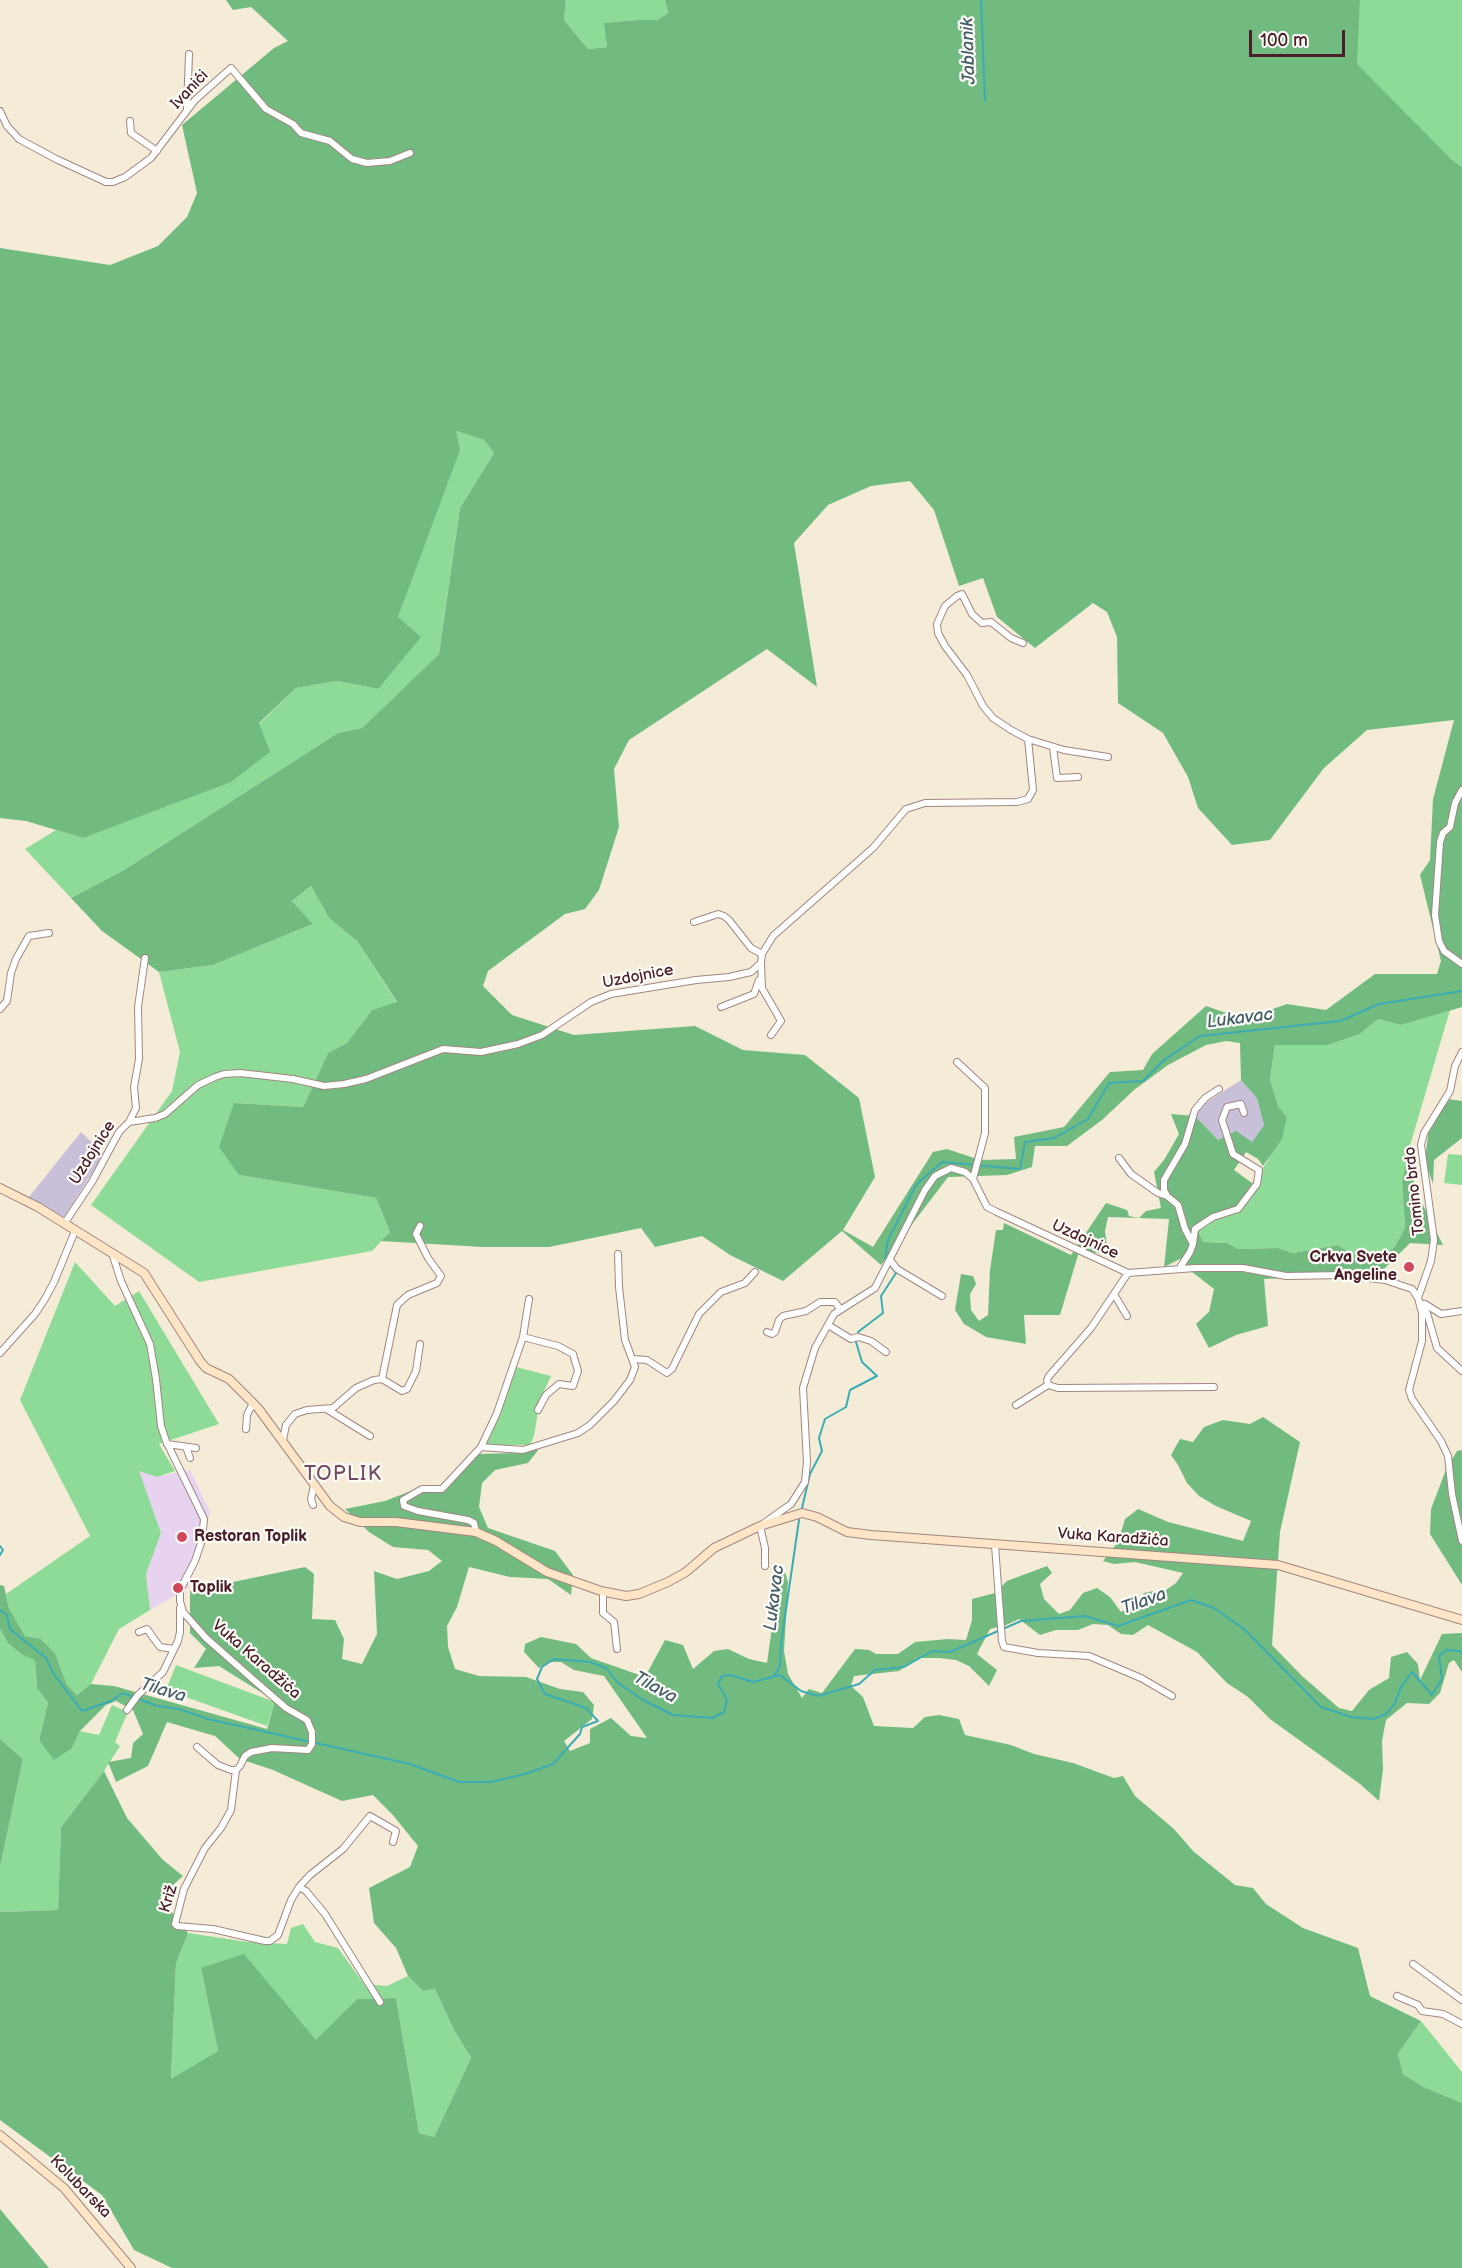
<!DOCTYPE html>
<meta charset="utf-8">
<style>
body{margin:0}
#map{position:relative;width:1462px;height:2268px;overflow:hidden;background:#f5ecd8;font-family:"Balsamiq Sans",sans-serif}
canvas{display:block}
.scale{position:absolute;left:1249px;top:30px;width:96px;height:27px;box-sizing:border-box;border:3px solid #4a1f2b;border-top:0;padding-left:8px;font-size:18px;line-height:21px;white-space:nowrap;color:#4a1f2b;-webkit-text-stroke:4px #fdfcf7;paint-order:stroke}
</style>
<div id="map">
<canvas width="1462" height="2268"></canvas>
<div class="scale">100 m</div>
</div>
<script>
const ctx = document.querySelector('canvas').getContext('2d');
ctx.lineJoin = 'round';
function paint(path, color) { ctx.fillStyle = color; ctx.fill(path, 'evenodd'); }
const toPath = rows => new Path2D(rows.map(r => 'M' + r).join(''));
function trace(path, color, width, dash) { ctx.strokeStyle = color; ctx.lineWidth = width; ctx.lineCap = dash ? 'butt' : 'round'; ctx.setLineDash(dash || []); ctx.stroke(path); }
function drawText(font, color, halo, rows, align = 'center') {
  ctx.font = font + ' "Balsamiq Sans",sans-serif'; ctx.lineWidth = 4.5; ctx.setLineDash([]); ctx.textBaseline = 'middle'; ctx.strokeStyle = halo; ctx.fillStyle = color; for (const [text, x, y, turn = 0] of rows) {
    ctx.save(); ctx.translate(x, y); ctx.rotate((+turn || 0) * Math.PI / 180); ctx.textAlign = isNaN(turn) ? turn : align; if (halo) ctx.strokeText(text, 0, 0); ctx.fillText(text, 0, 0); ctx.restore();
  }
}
paint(toPath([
 [138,1470,157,1477,190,1470,210,1512,201,1551,187,1589,150,1610,146,1574,161,1533]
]), '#e7d2ef');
paint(toPath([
 [1241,1080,1257,1097,1264,1125,1252,1142,1218,1140,1195,1116,1187,1115],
 [81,1132,104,1154,64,1217,29,1197]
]), '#c8bfd8');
paint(toPath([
 [566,0,665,0,668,13,658,21,637,20,605,23,607,47,588,49,564,20],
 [1360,0,1462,0,1462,167,1452,160,1355,69],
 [456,431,484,440,494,453,460,508,439,654,362,728,338,733,124,870,71,898,25,849,56,830,83,838,259,724,296,688,337,681,378,689,398,617,421,552],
 [311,886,329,918,358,942,397,1003,372,1010,347,1043,328,1053,303,1107,234,1103,239,1175,376,1198,390,1232,372,1251,199,1282,91,1205,172,1091,180,1052,159,972,213,965,313,924,292,901],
 [1450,1010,1409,1149,1402,1182,1405,1228,1394,1248,1379,1258,1352,1254,1338,1245,1293,1253,1278,1248,1238,1249,1227,1243,1203,1242,1196,1226,1216,1212,1239,1210,1252,1183,1267,1162,1287,1117,1278,1106,1270,1079,1275,1045,1328,1045,1360,1034,1378,1019,1401,1025],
 [1448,1154,1462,1155,1462,1185,1444,1183],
 [75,1262,115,1306,139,1291,219,1424,159,1444,175,1471,157,1477,139,1471,161,1533,146,1574,150,1610,119,1629,91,1684,77,1695,67,1685,55,1653,41,1639,25,1636,9,1608,6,1594,90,1536,20,1400],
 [516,1367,551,1376,540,1400,534,1436,530,1445,486,1445],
 [0,1629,8,1643,21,1654,35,1659,37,1688,48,1703,39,1740,72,1748,80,1731,99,1735,112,1705,128,1712,115,1742,120,1746,104,1771,61,1827,58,1910,0,1912,0,1867,23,1759,0,1739],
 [176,1665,275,1702,267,1726,166,1690],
 [303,1924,315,1942,338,1948,364,1984,387,1986,408,1976,423,1991,435,1989,454,2030,471,2058,434,2137,419,2133,396,1998,357,1999,316,2041,201,1968,218,2051,171,2080,176,1964,188,1933,248,1942,287,1944,291,1928],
 [1421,2021,1462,2072,1462,2103,1424,2087,1403,2074,1398,2054]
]), '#8edb98');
paint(toPath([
 [226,0,566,0,564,20,588,49,607,47,604,23,637,20,658,20,668,13,665,0,1360,0,1357,64,1452,160,1462,167,1462,1007,1401,1025,1378,1019,1360,1034,1328,1045,1275,1045,1270,1079,1278,1106,1287,1117,1282,1139,1263,1166,1258,1159,1246,1152,1234,1170,1252,1183,1239,1210,1216,1212,1196,1226,1203,1242,1227,1243,1238,1249,1278,1248,1293,1253,1338,1245,1352,1254,1379,1257,1394,1248,1405,1228,1402,1182,1409,1149,1415,1189,1443,1245,1410,1243,1379,1274,1264,1279,1268,1326,1236,1335,1209,1348,1196,1324,1209,1312,1214,1289,1183,1265,1180,1259,1164,1267,1169,1219,1108,1217,1105,1231,1108,1253,1079,1252,1060,1315,1024,1315,1026,1344,986,1337,964,1324,955,1310,961,1274,973,1276,976,1284,970,1294,971,1310,979,1321,988,1315,990,1270,996,1230,1003,1230,1004,1223,1071,1255,1106,1203,1127,1210,1129,1216,1139,1218,1146,1211,1161,1208,1154,1172,1164,1160,1179,1134,1171,1114,1195,1116,1218,1140,1236,1131,1252,1142,1264,1125,1257,1098,1241,1080,1240,1043,1226,1041,1206,1045,1168,1065,1134,1090,1102,1120,1067,1146,1035,1146,1032,1167,1007,1175,948,1177,881,1265,842,1231,783,1281,730,1255,702,1236,655,1247,641,1228,549,1247,482,1247,381,1241,390,1232,376,1198,239,1175,219,1147,234,1103,303,1107,328,1053,347,1043,372,1010,397,1002,358,942,329,918,311,886,292,901,313,924,213,965,159,972,102,931,71,898,124,870,338,733,362,728,439,654,460,508,494,453,484,440,456,431,460,450,398,617,421,637,378,689,337,681,296,688,259,723,270,752,231,782,83,838,26,821,0,818,0,248,110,265,158,246,187,217,197,193,182,125,274,48,288,41,251,7,233,10],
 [910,481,934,510,959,586,983,578,997,617,1035,648,1093,603,1107,612,1117,637,1118,703,1163,733,1188,777,1198,808,1232,845,1270,840,1324,768,1367,730,1454,720,1433,799,1430,860,1420,875,1441,961,1437,974,1375,974,1326,1010,1287,1004,1244,1019,1206,1006,1152,1054,1143,1070,1110,1072,1064,1127,1014,1137,1016,1159,980,1160,947,1149,933,1152,873,1247,843,1230,875,1177,859,1098,805,1055,743,1050,695,1026,574,1035,512,1015,483,986,488,971,565,914,585,909,599,890,619,827,614,769,629,740,767,649,817,687,794,543,828,505,871,486],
 [1448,1099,1462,1101,1462,1138,1434,1160,1433,1184,1425,1161,1429,1127],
 [1263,1417,1300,1442,1280,1532,1272,1645,1302,1676,1339,1708,1352,1711,1369,1690,1389,1678,1391,1657,1407,1652,1418,1664,1420,1680,1442,1634,1462,1633,1462,1672,1454,1660,1449,1663,1440,1693,1429,1704,1407,1703,1386,1720,1382,1741,1383,1769,1379,1801,1360,1784,1270,1719,1248,1697,1227,1683,1197,1652,1148,1625,1133,1635,1121,1634,1108,1625,1093,1624,1078,1630,1056,1630,1040,1635,1019,1619,1006,1625,990,1629,977,1654,997,1670,989,1686,969,1666,956,1660,939,1658,918,1658,899,1671,854,1676,851,1686,863,1697,874,1726,913,1728,925,1717,939,1715,959,1719,965,1735,1011,1745,1034,1754,1073,1763,1114,1778,1123,1776,1135,1796,1174,1829,1193,1851,1235,1885,1253,1888,1266,1904,1303,1928,1358,1948,1370,1996,1421,2021,1398,2054,1403,2074,1424,2087,1462,2103,1462,2268,172,2268,134,2250,102,2195,0,2120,0,1912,58,1910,61,1827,104,1771,127,1818,163,1860,183,1876,160,1897,188,1933,176,1964,171,2079,218,2051,201,1968,244,1954,316,2040,357,1999,396,1998,419,2133,434,2137,471,2058,454,2030,435,1989,423,1991,408,1976,396,1948,374,1923,369,1888,410,1867,418,1846,392,1814,373,1795,342,1801,273,1770,240,1759,215,1736,167,1722,148,1766,116,1782,108,1762,131,1758,133,1743,143,1734,133,1710,116,1701,106,1705,80,1731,72,1748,54,1760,39,1740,48,1703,37,1688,35,1660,21,1654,8,1643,0,1629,0,1585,4,1586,9,1608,25,1636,41,1639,55,1653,67,1685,77,1695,91,1684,114,1686,267,1729,275,1701,219,1666,194,1668,206,1649,190,1633,190,1591,305,1567,314,1574,312,1619,335,1620,344,1639,342,1659,362,1664,377,1634,374,1571,397,1579,429,1571,442,1561,428,1550,393,1547,369,1532,345,1509,385,1501,421,1487,443,1491,476,1454,518,1453,539,1449,528,1463,495,1470,482,1483,479,1507,488,1528,555,1551,573,1575,571,1595,548,1579,510,1577,469,1567,457,1607,447,1626,448,1647,455,1669,479,1676,526,1677,560,1689,583,1692,594,1705,592,1719,564,1741,570,1751,590,1743,590,1729,611,1718,631,1736,647,1738,604,1676,574,1670,561,1662,548,1662,539,1668,524,1652,525,1644,541,1637,576,1644,591,1658,645,1677,665,1640,683,1645,693,1669,714,1651,728,1649,749,1659,767,1663,775,1606,784,1569,788,1582,784,1651,788,1674,802,1698,809,1689,822,1693,855,1649,869,1650,876,1654,898,1654,915,1642,948,1639,966,1640,972,1620,972,1599,995,1593,1007,1581,1047,1566,1052,1573,1040,1584,1044,1599,1059,1614,1070,1610,1083,1593,1097,1588,1110,1597,1121,1612,1137,1604,1144,1593,1153,1591,1163,1592,1176,1583,1183,1573,1135,1562,1114,1564,1103,1561,1118,1542,1125,1519,1138,1509,1168,1522,1243,1541,1251,1521,1216,1506,1199,1496,1187,1483,1178,1465,1171,1455,1180,1439,1193,1442,1204,1427,1223,1420,1250,1424],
 [1462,1450,1462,1585,1430,1534,1431,1509,1447,1467,1457,1451],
 [0,1739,23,1759,0,1867],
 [0,2209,49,2268,0,2268]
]), '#72bb80');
trace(toPath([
 [981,0,985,101],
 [885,1258,888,1240,916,1185,942,1162,1020,1169,1025,1142,1054,1138,1088,1119,1109,1083,1143,1081,1164,1060,1200,1036,1340,1021,1379,1004,1462,991],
 [858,1332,883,1313,881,1296,896,1273,892,1268],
 [802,1508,810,1474,822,1451,819,1438,825,1419,846,1407,850,1390,877,1376,862,1362,856,1342],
 [0,1546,3,1550,0,1555],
 [0,1610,7,1615,10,1629,46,1658,53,1673,82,1711,111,1701,123,1693,157,1706,179,1709,208,1719,410,1764,459,1782,491,1782,525,1774,553,1764,580,1734,582,1727,598,1721,586,1708,545,1694,537,1679,542,1667,554,1659,590,1662,606,1668,618,1683,643,1700,673,1715,713,1718,724,1712,727,1700,718,1684,722,1676,731,1675,753,1682,780,1675,801,1691,818,1696,859,1684,875,1670,904,1667,932,1651,950,1652,1021,1621,1085,1616,1118,1626,1191,1600,1214,1608,1244,1629,1321,1707,1351,1717,1374,1719,1386,1714,1395,1703,1401,1687,1412,1672,1432,1695,1442,1679,1439,1656,1446,1650,1460,1651,1462,1654],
 [774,1676,780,1666,781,1644,799,1520]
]), '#3bacb4', 2);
const street = toPath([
 [187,109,189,54],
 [0,111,7,126,19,139,56,159,106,182,113,182,125,177,151,158,195,100,231,68,266,109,293,124,301,133,330,141,352,159,367,163,390,161,410,153],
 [130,121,131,133,157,151],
 [1023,643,1011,638,991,622,982,623,972,614,962,594,957,596,945,606,937,624,938,633,945,646,967,675,983,706,993,718,1011,730,1028,739,1064,750,1108,757],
 [1053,747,1057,778,1078,777],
 [1462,790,1455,803,1450,827,1443,833,1440,842,1435,915,1439,941,1444,951,1462,964],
 [694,922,718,914,724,916,729,920,751,948,762,954],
 [761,963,762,988,781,1021,771,1035],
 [721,1007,754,994,759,980],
 [0,1009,7,1001,11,973,16,959,29,936,49,933],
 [957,1062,985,1088,985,1133,973,1179],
 [129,1122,136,1108,134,1087,139,1059,138,1007,145,958],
 [1119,1158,1131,1174,1158,1193,1167,1196],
 [64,1224,92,1182,119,1132,129,1122,155,1118,165,1114,198,1085,215,1077,224,1074,240,1073,293,1079,324,1086,344,1084,366,1079,443,1049,481,1052,518,1044,542,1035,591,1002,611,994,696,980,729,977,751,972,761,963,762,954,773,936,873,848,906,809,925,803,1017,802,1028,799,1033,790,1028,739],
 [1193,1243,1195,1229,1213,1217,1238,1209,1257,1184,1259,1170,1233,1154,1222,1120,1227,1107,1241,1104,1244,1113],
 [112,1253,121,1281,150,1344,156,1379,161,1426,166,1441,204,1519,202,1540,195,1561,180,1590,180,1601,183,1612,206,1638,256,1682,286,1708,307,1720,312,1732,312,1744,308,1750,272,1748,251,1752,245,1756,240,1766,236,1770],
 [890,1260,897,1269,942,1296],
 [1179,1269,1190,1252,1193,1244,1185,1229,1178,1205,1167,1196,1164,1190,1164,1180,1185,1144,1195,1110,1205,1098,1219,1089],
 [1128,1273,1091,1328,1049,1376,1047,1380,1048,1385,1058,1388,1214,1387],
 [1114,1294,1127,1316],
 [1418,1298,1431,1261,1434,1240,1421,1145,1424,1133,1450,1091,1455,1066,1462,1052],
 [1421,1303,1427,1313,1437,1348,1462,1371],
 [1425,1304,1441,1314,1462,1311],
 [828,1325,851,1339,858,1337,871,1341,886,1352],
 [767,1332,772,1334,775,1332,779,1320,783,1316,806,1311,820,1302,835,1302,840,1309],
 [523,1337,558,1346,573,1354,578,1371,573,1386,559,1384,546,1395,538,1410],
 [0,1353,35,1314,45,1299,54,1282,75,1231],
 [633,1359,647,1360,667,1373,672,1369,699,1314,721,1292,745,1283,755,1272],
 [382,1379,402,1391,407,1389,416,1371,420,1344],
 [1016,1405,1048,1385],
 [328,1410,370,1436],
 [246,1429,247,1415,253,1403],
 [283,1440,286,1425,295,1414,307,1410,333,1408,356,1388,374,1380,382,1379,397,1305,408,1295,437,1283,441,1276,428,1258,416,1234,420,1226],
 [167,1444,196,1448],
 [186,1447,190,1458],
 [481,1447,523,1450,578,1433,590,1425,614,1401,630,1380,635,1367,625,1340,619,1287,618,1254],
 [313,1505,311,1499,314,1486],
 [476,1532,474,1523,468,1520,418,1511,404,1506,403,1500,422,1489,442,1489,481,1447,497,1413,523,1337,529,1299],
 [995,1545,1002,1641,1004,1647,1038,1653,1089,1656,1141,1678,1172,1696],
 [765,1566,765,1548,760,1526,791,1504,805,1482,807,1462,803,1388,815,1348,834,1314,875,1288,925,1190,935,1176,951,1168,965,1172,973,1179,987,1207,997,1212,1128,1273,1195,1268,1243,1268,1286,1276,1344,1275,1385,1280,1412,1289,1418,1298,1422,1313,1422,1341,1409,1390,1412,1399,1441,1441,1448,1456,1452,1494,1462,1541],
 [603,1591,603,1613,614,1622,617,1649],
 [139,1632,147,1629,160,1647,174,1649],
 [127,1710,138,1695,163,1672,178,1641,180,1632,180,1608],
 [197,1747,218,1765,231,1770,236,1770],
 [236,1770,231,1810,221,1828,205,1848,184,1889,175,1924,177,1926,213,1929,265,1941,270,1941,278,1935,291,1900,299,1887,310,1875,343,1849,370,1816,396,1831,393,1842],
 [299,1887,306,1891,325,1914,380,2002],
 [1413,1964,1462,2000],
 [1397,1996,1418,2005,1422,2011,1443,2014,1462,2024]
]);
const secondary = toPath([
 [0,1188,38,1207,144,1273,200,1361,206,1368,229,1379,258,1408,330,1506,344,1517,360,1522,396,1522,476,1532,496,1541,547,1572,601,1591,626,1596,639,1594,668,1582,686,1572,714,1548,760,1526,802,1513,817,1517,847,1532,871,1535,1278,1565,1462,1620],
 [0,2135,64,2188,131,2268]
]);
trace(street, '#a08682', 8);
trace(secondary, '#a08682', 10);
trace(street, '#fff', 6);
trace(secondary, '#fde5c5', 8);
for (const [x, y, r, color] of [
 [1409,1267,6,"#d1495b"],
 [182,1537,6,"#d1495b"],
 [178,1588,6,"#d1495b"]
]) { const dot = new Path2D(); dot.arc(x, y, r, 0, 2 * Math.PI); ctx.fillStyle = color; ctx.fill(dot); trace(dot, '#fdfcf7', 2); }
drawText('16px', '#4a1f2b', '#fdfcf7', [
 ["Ivanići",190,90,-47],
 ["Uzdojnice",638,977,-11],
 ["Uzdojnice",93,1153,-58],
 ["Tomino brdo",1415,1191,-96],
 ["Uzdojnice",1085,1240,25],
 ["Vuka Karadžića",1113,1538,4],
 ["Vuka Karadžića",256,1660,41],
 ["Križ",169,1899,-73],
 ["Kolubarska",80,2187,46]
]);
drawText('bold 16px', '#4a1f2b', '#fdfcf7', [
 ["Crkva Svete",1397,1258,"right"],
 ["Angeline",1397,1276,"right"],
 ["Restoran Toplik",194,1537],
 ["Toplik",190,1588]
], 'left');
drawText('italic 18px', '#435e69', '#fdfcf7', [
 ["Jablanik",969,51,-92],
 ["Lukavac",1240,1019,-7],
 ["Lukavac",775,1598,-83],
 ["Tilava",1144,1602,-20],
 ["Tilava",655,1688,29],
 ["Tilava",163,1691,17]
]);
ctx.letterSpacing = '1.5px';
drawText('20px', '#744a60', '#fdfcf7', [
 ["TOPLIK",343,1475]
]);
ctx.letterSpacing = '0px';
</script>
